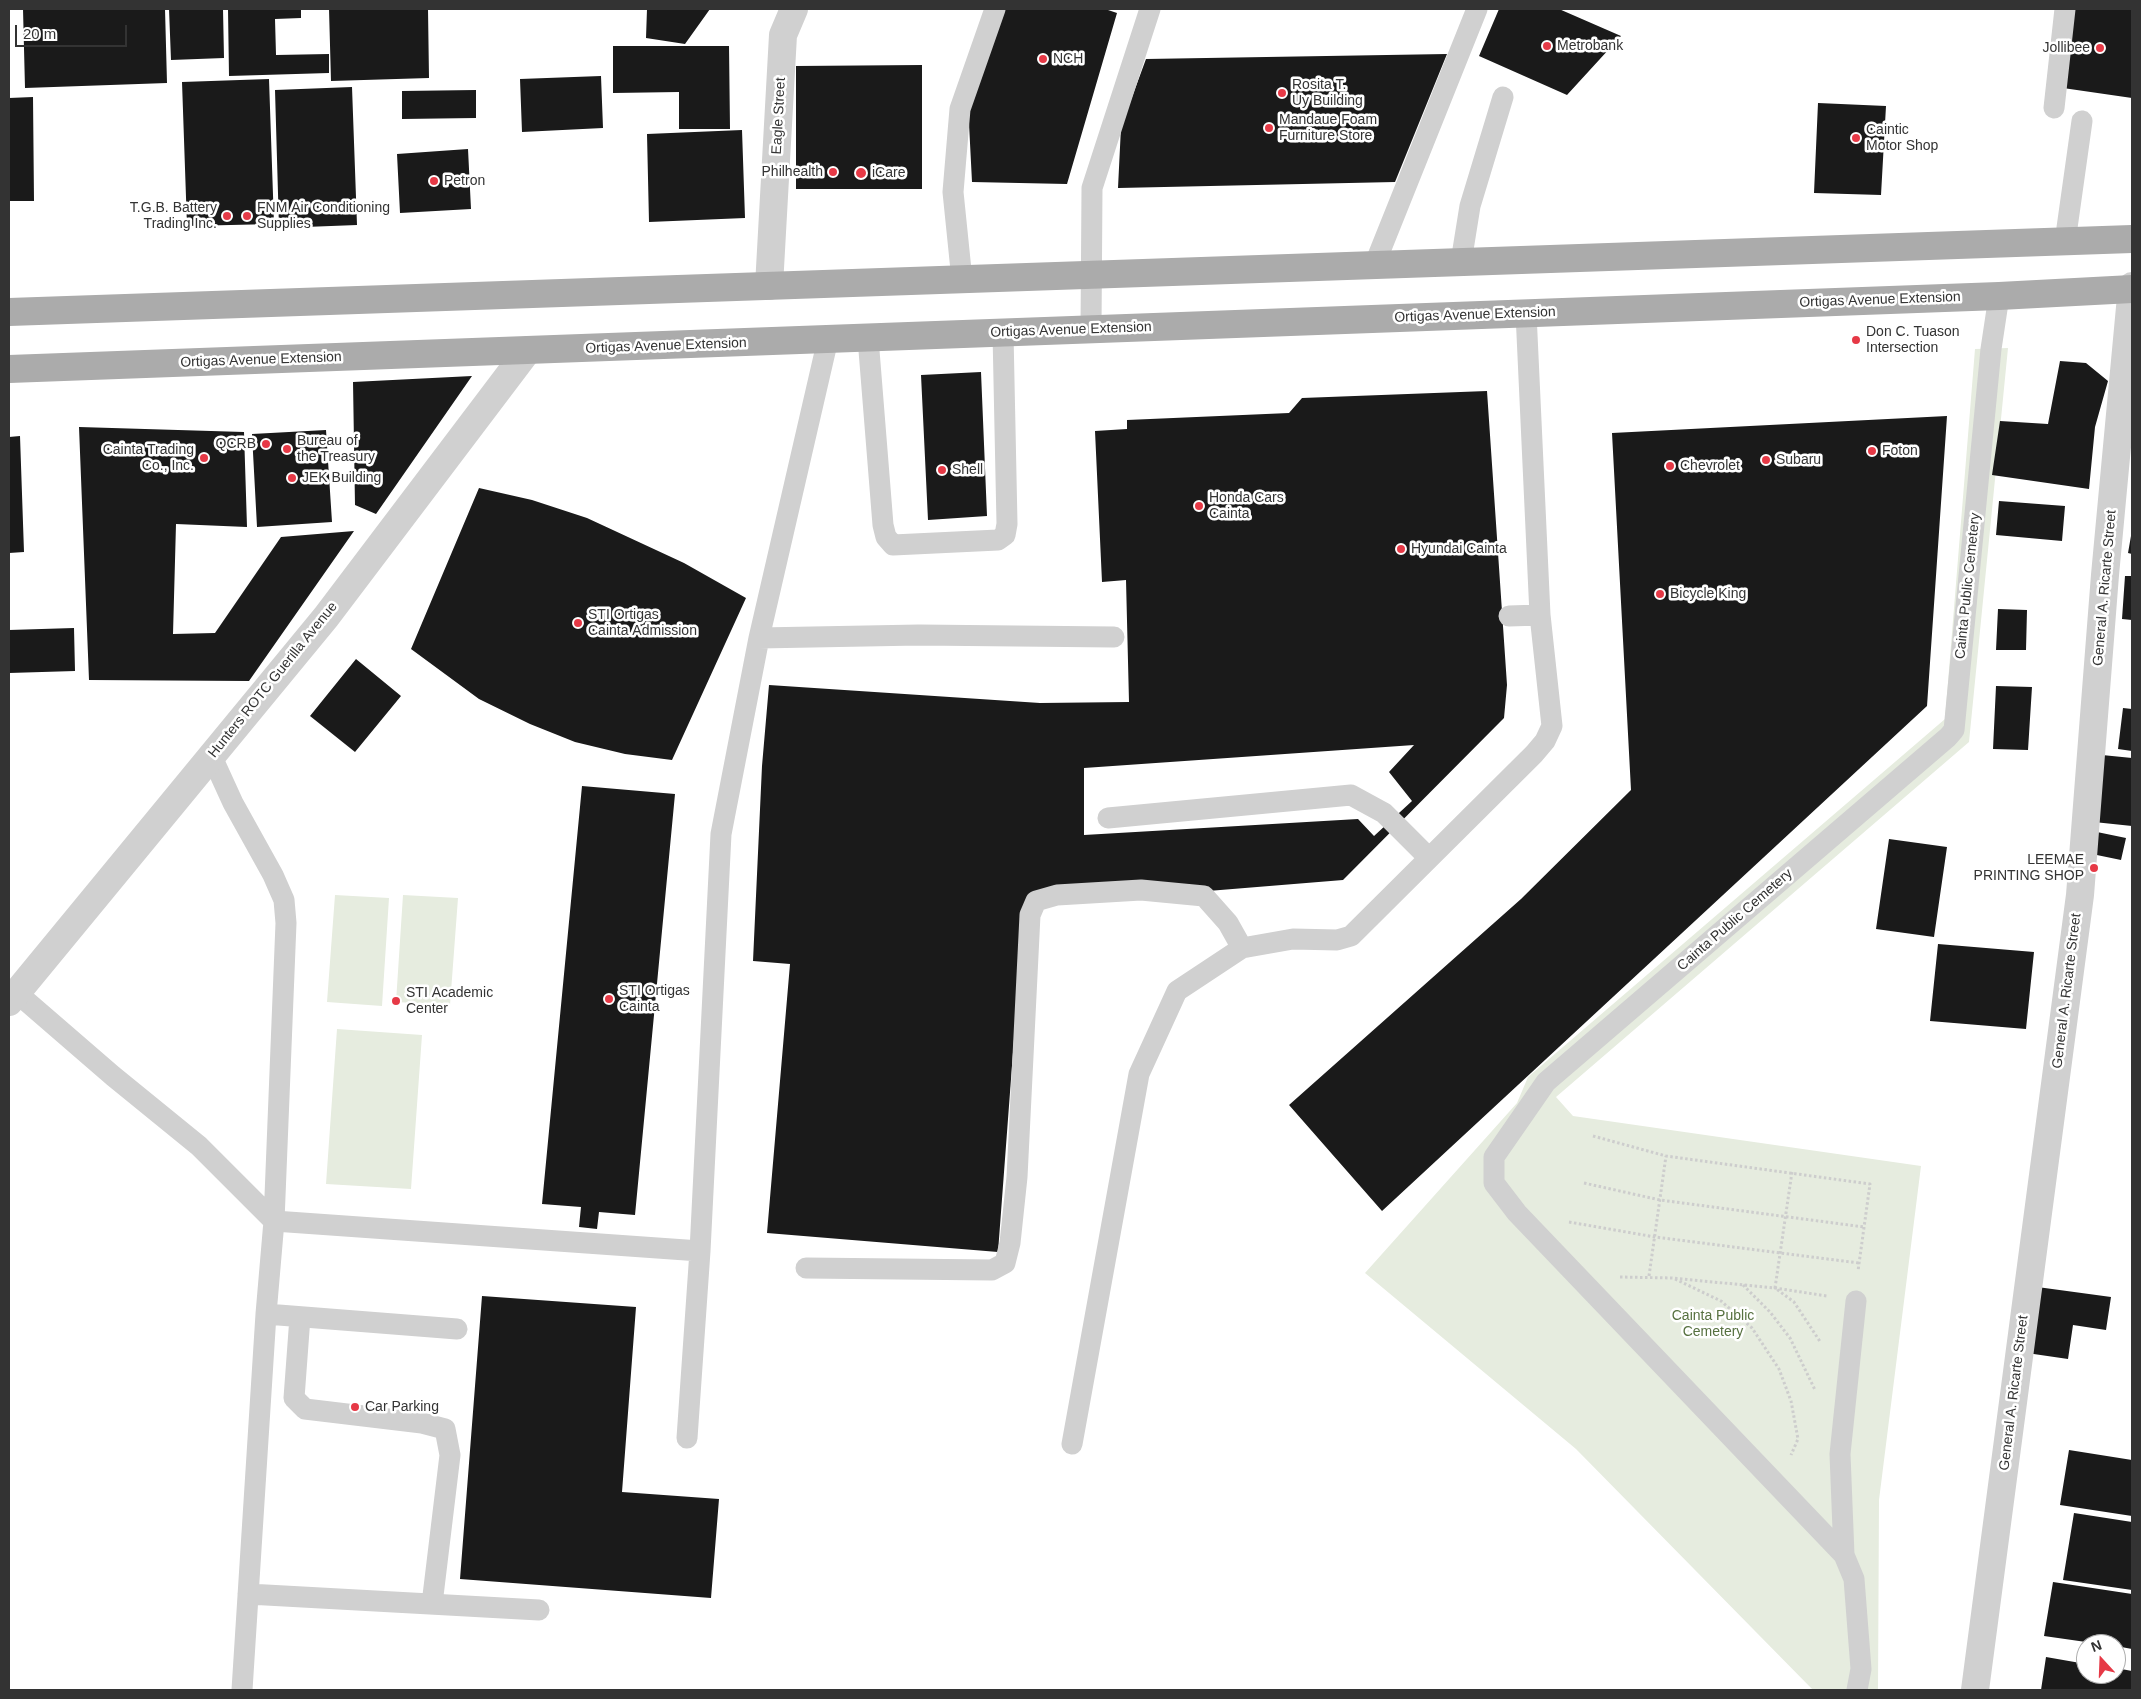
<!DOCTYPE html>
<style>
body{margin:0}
#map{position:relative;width:2141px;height:1699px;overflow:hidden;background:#fff;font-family:Helvetica,sans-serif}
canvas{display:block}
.frame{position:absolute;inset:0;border:10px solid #333;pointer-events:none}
.north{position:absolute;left:2076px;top:1634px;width:50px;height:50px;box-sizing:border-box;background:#fff;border:1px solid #adadad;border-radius:50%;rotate:340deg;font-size:14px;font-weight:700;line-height:20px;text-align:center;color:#333}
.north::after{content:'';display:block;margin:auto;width:18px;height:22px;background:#e63946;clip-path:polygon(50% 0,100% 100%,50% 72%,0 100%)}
.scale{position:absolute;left:15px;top:25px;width:112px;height:22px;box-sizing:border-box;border:2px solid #333;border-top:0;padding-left:6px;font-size:15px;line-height:18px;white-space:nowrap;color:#333;-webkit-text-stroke:4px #fff;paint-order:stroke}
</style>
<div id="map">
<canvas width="2141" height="1699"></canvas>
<div class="frame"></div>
<div class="north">N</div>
<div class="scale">20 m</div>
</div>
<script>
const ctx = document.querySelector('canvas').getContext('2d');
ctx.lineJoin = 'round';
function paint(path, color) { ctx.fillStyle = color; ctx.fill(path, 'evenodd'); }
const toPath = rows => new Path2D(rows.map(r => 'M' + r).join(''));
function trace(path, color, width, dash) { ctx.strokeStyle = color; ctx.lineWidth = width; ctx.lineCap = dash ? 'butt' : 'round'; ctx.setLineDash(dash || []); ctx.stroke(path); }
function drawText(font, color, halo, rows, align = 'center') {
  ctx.font = font + ' Helvetica,sans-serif'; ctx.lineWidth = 5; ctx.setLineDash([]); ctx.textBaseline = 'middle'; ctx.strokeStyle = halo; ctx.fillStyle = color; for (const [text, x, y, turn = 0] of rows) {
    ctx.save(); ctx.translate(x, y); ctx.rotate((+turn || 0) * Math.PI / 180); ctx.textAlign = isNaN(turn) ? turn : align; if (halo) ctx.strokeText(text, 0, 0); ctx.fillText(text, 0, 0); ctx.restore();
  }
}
paint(toPath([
 [2008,348,1969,742,1556,1097,1573,1116,1921,1166,1879,1500,1878,1690,1813,1690,1576,1449,1365,1273,1517,1103,1528,1077,1945,719,1975,349],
 [335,895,389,898,382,1006,327,1002],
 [403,895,458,898,450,1005,396,1002],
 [337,1029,422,1035,411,1189,326,1184]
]), '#e6ecdf');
paint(toPath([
 [23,9,165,9,167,83,25,88],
 [169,9,223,9,224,58,171,60],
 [228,9,301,9,301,18,275,19,276,55,329,54,329,73,229,76],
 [329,9,428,9,429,78,331,81],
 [647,9,710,9,685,44,646,38],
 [999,9,1105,9,1117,13,1067,184,972,182,968,104],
 [1499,9,1559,9,1621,36,1567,95,1479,56],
 [2072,9,2132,9,2132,98,2063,88],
 [613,46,729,46,730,129,679,129,679,92,613,93],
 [1447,54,1395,182,1118,188,1121,127,1146,59],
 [922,65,922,189,796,189,796,66],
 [601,76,603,128,522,132,520,79],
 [269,79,274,224,187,226,182,82],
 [352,87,357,225,279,228,275,90],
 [476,90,476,118,402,119,402,91],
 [33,97,34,201,9,201,9,98],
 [1818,103,1886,106,1881,195,1814,193],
 [742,130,745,218,649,222,647,134],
 [468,149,471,209,400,213,397,154],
 [2060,361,2086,363,2108,381,2095,427,2089,489,1992,475,2000,421,2048,424],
 [981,372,987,516,928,520,921,375],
 [472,376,376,514,355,505,353,382],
 [1487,391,1507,685,1504,718,1343,880,1024,906,998,1252,767,1233,790,964,753,961,762,766,769,685,1040,703,1129,702,1126,580,1102,582,1095,431,1127,429,1127,420,1289,413,1302,398],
 [1414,745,1389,772,1412,801,1374,836,1358,819,1084,835,1084,768],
 [1947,416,1927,706,1382,1211,1289,1105,1521,899,1631,790,1612,433],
 [79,427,244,432,247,527,176,524,173,634,215,633,281,537,354,531,249,681,89,680],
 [326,430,332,522,257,527,252,434],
 [20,436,24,552,9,553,9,437],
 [479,488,532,500,587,518,684,563,746,598,672,760,625,754,575,742,530,724,479,699,411,649],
 [1999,501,2065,506,2062,541,1996,535],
 [2131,536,2132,554,2128,553],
 [2125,576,2132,576,2132,620,2122,619],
 [1998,609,2027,610,2026,650,1996,650],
 [74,628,75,671,9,673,9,630],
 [356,659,401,696,355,752,310,716],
 [1996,686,2032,687,2028,750,1993,749],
 [2123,708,2132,709,2132,751,2118,749],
 [2102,755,2132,758,2132,826,2094,822],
 [582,786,675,794,635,1215,599,1212,597,1229,579,1227,581,1207,542,1204],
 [2097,832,2126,838,2121,860,2092,854],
 [1889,839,1947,847,1934,937,1876,929],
 [1938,944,2034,952,2026,1029,1930,1021],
 [2030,1286,2111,1297,2106,1330,2073,1325,2068,1359,2020,1352],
 [482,1296,636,1307,622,1492,719,1499,711,1598,460,1579],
 [2069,1450,2132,1460,2132,1516,2060,1505],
 [2074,1513,2132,1522,2132,1590,2063,1580],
 [2053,1582,2132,1594,2132,1649,2116,1646,2116,1644,2100,1644,2044,1636],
 [2046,1657,2086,1664,2086,1674,2116,1674,2116,1668,2132,1671,2132,1690,2041,1690]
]), '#1a1a1a');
trace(toPath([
 [1593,1136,1666,1156,1870,1184,1858,1271],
 [1792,1172,1775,1288,1794,1302,1821,1343],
 [1584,1183,1660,1200,1864,1227],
 [1569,1222,1655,1237,1859,1263],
 [1649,1276,1666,1156],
 [1620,1277,1672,1278,1775,1288,1827,1296],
 [1675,1279,1721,1301,1752,1328,1779,1369,1791,1401,1798,1439,1791,1455],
 [1743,1285,1770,1312,1790,1338,1815,1390]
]), '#cdcdcd', 3, [2.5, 2.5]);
trace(toPath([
 [2054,108,2065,9],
 [2065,242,2082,121],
 [1461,262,1470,206,1503,97],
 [1374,266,1477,9],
 [962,280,953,192,960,109,995,9],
 [1091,329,1092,188,1150,9],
 [868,338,883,525,886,537,893,545,998,540,1005,535,1007,524,1003,333],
 [1509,616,1540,615],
 [759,638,919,635,1114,637],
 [212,757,233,803,273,875,284,900,286,923,274,1221,266,1314,242,1690],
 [1108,818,1351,795,1384,813,1429,858],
 [17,993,113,1076,199,1146,274,1221,700,1251],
 [806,1268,992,1270,1005,1263,1010,1243,1017,1177,1030,915,1036,901,1057,895,1141,890,1204,896,1228,923,1242,948],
 [266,1314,457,1329],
 [300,1317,294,1398,305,1409,422,1423,445,1429,450,1455,432,1604],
 [687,1438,700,1251,721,834,759,638,828,339],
 [1072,1444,1139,1074,1177,991,1242,948,1293,939,1337,940,1351,936,1534,754,1545,741,1552,726,1540,615,1526,313],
 [1844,1555,1840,1454,1856,1301],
 [248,1594,539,1610],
 [1857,1690,1861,1669,1854,1579,1844,1555,1517,1213,1494,1183,1494,1157,1546,1082,1948,737,1954,730,1991,349,1999,296]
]), '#d0d0d0', 21);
trace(toPath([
 [769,286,783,35,794,9]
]), '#d0d0d0', 28);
trace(toPath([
 [9,1002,326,617,528,350],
 [1975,1690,2080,895,2105,575,2132,286]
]), '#d0d0d0', 28);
trace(toPath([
 [9,312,2132,239],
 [9,369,1999,296,2132,289]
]), '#ababab', 28);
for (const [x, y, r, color] of [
 [1547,46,5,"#e63946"],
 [2100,48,5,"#e63946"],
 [1043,59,5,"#e63946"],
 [1282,93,5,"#e63946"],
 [1269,128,5,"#e63946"],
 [1856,138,5,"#e63946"],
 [833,172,5,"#e63946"],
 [861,173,6,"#e63946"],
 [434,181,5,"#e63946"],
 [227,216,5,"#e63946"],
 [247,216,5,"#e63946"],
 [1856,340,5,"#e63946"],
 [266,444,5,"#e63946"],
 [287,449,5,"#e63946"],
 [1872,451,5,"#e63946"],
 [204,458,5,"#e63946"],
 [1766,460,5,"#e63946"],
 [1670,466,5,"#e63946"],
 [942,470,5,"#e63946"],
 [292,478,5,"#e63946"],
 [1199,506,5,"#e63946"],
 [1401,549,5,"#e63946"],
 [1660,594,5,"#e63946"],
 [578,623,5,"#e63946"],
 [2094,868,5,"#e63946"],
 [609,999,5,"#e63946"],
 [396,1001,5,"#e63946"],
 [355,1407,5,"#e63946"]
]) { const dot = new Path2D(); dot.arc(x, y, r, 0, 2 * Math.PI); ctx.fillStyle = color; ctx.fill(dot); trace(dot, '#fff', 2); }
drawText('14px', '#333', '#fff', [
 ["Metrobank",1557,46],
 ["Jollibee",2090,48,"right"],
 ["NCH",1053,59],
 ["Rosita T.",1292,85],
 ["Uy Building",1292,101],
 ["Mandaue Foam",1279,120],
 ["Furniture Store",1279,136],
 ["Caintic",1866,130],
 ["Motor Shop",1866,146],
 ["Philhealth",823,172,"right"],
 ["iCare",872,173],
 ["Petron",444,181],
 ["T.G.B. Battery",217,208,"right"],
 ["Trading Inc.",217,224,"right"],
 ["FNM Air Conditioning",257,208],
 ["Supplies",257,224],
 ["Don C. Tuason",1866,332],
 ["Intersection",1866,348],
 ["Bureau of",297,441],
 ["the Treasury",297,457],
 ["QCRB",256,444,"right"],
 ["Cainta Trading",194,450,"right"],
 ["Co., Inc.",194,466,"right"],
 ["Foton",1882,451],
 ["Subaru",1776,460],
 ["Chevrolet",1680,466],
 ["Shell",952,470],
 ["JEK Building",302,478],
 ["Honda Cars",1209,498],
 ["Cainta",1209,514],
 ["Hyundai Cainta",1411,549],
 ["Bicycle King",1670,594],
 ["STI Ortigas",588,615],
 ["Cainta Admission",588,631],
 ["LEEMAE",2084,860,"right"],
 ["PRINTING SHOP",2084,876,"right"],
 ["STI Ortigas",619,991],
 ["Cainta",619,1007],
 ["STI Academic",406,993],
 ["Center",406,1009],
 ["Car Parking",365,1407]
], 'left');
drawText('14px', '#333', '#fff', [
 ["Eagle Street",779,116,-87],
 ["Ortigas Avenue Extension",1880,300,-2],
 ["Ortigas Avenue Extension",1475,315,-2],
 ["Ortigas Avenue Extension",1071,330,-2],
 ["Ortigas Avenue Extension",666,346,-2],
 ["Ortigas Avenue Extension",261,360,-2],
 ["Cainta Public Cemetery",1968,586,-84],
 ["General A. Ricarte Street",2105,588,-85],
 ["Hunters ROTC Guerilla Avenue",273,680,-51],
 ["Cainta Public Cemetery",1735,920,-41],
 ["General A. Ricarte Street",2067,991,-83],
 ["General A. Ricarte Street",2014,1393,-83]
]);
drawText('14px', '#56703f', '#fff', [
 ["Cainta Public",1713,1316],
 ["Cemetery",1713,1332]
]);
</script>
